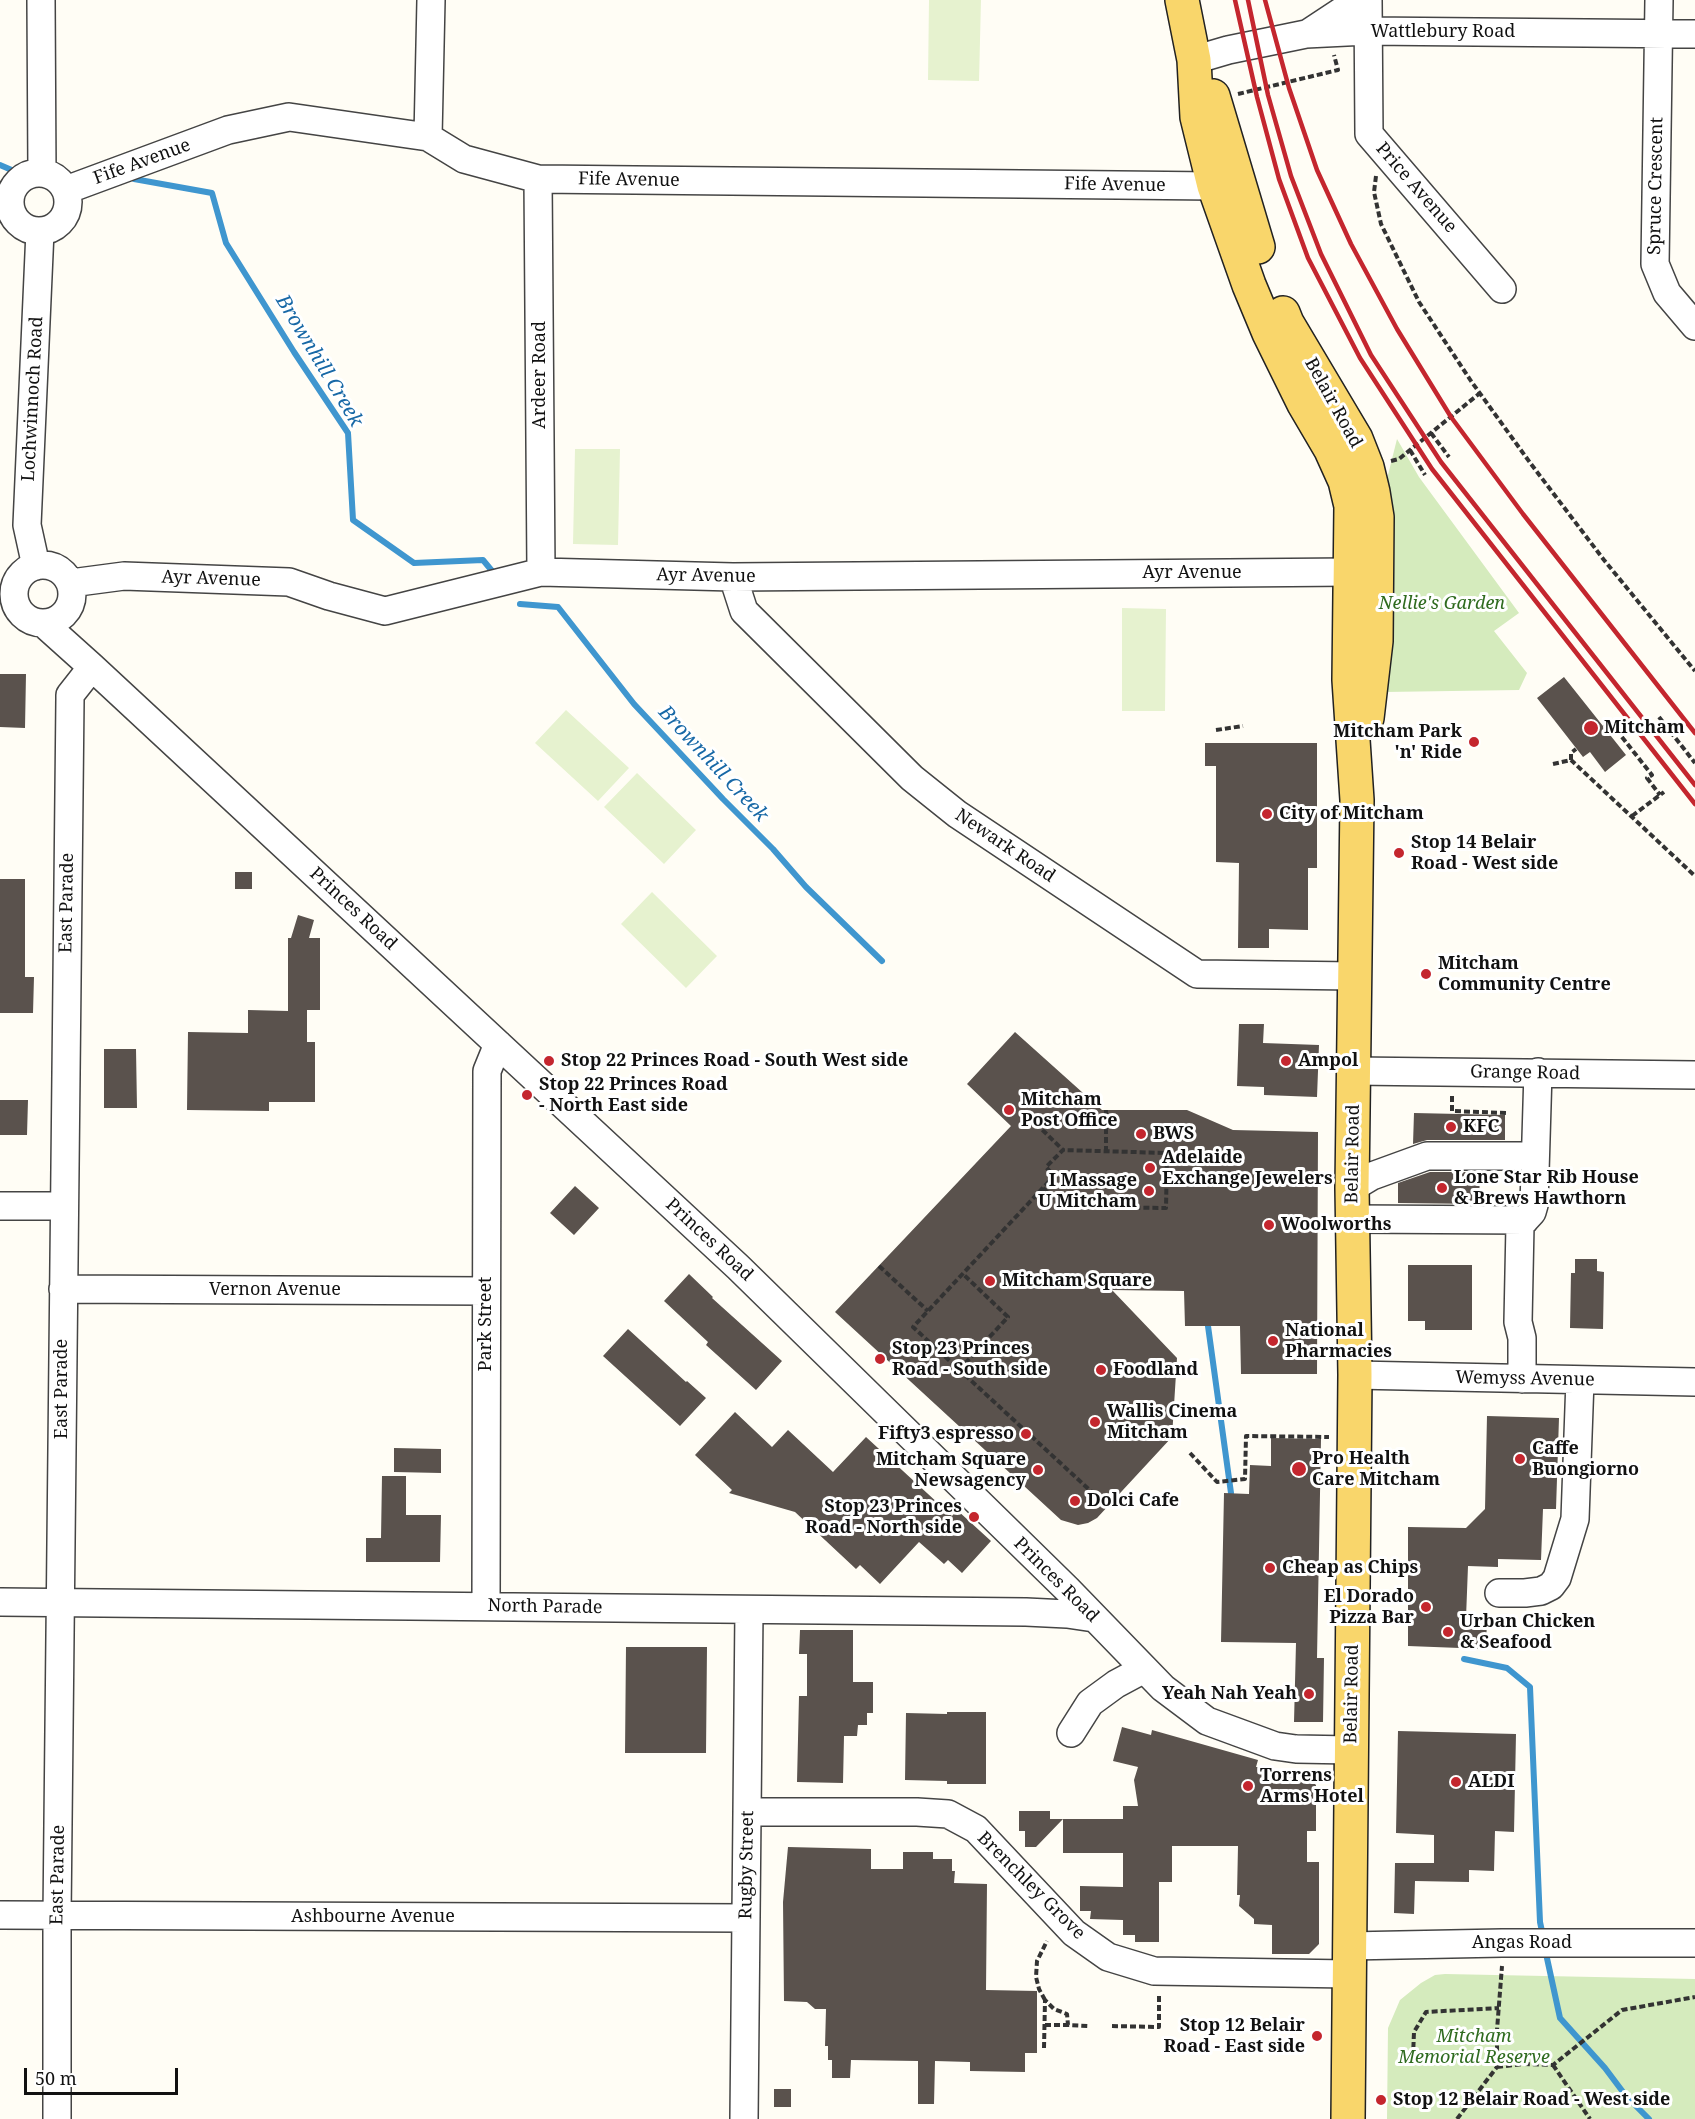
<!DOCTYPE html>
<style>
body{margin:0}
#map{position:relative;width:1695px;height:2119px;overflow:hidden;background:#fffdf5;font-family:"Noto Serif",serif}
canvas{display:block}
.scale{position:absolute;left:24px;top:2068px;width:154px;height:27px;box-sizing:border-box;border:3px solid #111;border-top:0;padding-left:8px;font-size:18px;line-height:21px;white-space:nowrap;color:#111;-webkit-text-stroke:4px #fff;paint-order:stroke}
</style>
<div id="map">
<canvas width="1695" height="2119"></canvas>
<div class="scale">50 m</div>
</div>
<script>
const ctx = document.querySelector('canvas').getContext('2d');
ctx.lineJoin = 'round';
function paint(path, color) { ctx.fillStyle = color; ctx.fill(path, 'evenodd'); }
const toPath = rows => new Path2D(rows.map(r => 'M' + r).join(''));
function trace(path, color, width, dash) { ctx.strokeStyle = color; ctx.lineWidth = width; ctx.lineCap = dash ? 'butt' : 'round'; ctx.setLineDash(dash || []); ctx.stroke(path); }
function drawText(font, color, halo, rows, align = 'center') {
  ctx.font = font + ' "Noto Serif",serif'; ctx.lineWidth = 6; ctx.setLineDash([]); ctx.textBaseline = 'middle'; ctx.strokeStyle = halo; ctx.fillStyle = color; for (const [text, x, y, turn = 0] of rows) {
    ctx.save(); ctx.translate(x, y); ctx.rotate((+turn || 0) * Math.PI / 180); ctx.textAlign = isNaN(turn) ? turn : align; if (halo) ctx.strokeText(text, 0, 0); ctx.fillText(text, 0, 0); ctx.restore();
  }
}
paint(toPath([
 [1397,439,1419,477,1519,613,1494,631,1527,673,1519,690,1385,692,1385,487],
 [1445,1974,1695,1979,1695,2119,1387,2119,1388,2028,1400,2000,1421,1983,1435,1975]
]), '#d5ebbd');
paint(toPath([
 [929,0,981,0,979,81,928,80],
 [575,449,620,449,618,545,573,544],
 [1122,608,1166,609,1165,711,1122,711],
 [566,710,629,768,598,801,535,743],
 [637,773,696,830,664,864,604,807],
 [652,892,717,956,686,988,621,924]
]), '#e6f2cf');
trace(toPath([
 [0,165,14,171],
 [134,179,212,193,226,243,294,352,348,433,353,520,414,563,483,560,497,577],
 [520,604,558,607,634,704,723,799,773,849,806,887,882,961],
 [1208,1326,1231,1493],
 [1464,1659,1507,1668,1530,1687,1540,1922,1543,1936],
 [1545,1949,1560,2018,1605,2068,1626,2096,1649,2119]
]), '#3f96cf', 6);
paint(toPath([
 [0,674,26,674,25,728,0,727],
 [1564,677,1626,755,1605,772,1590,752,1583,757,1537,698],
 [1205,743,1317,743,1317,868,1308,868,1308,930,1269,929,1269,948,1238,948,1239,863,1216,862,1216,766,1205,766],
 [235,872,252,872,252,889,235,889],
 [0,879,25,879,25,977,34,977,33,1013,0,1013],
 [298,915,314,920,309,938,320,938,320,1010,307,1010,307,1042,315,1042,315,1102,269,1102,269,1111,187,1110,188,1032,248,1033,248,1010,288,1011,288,938,291,938],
 [1239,1024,1264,1024,1263,1043,1319,1045,1317,1097,1264,1095,1264,1087,1237,1086],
 [1015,1032,1102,1110,1187,1110,1233,1130,1318,1132,1317,1374,1241,1374,1240,1326,1185,1326,1184,1291,1112,1290,1177,1358,1172,1437,1097,1518,1088,1523,1078,1525,1061,1520,835,1312,1011,1126,967,1084],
 [104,1049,136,1049,137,1108,104,1108],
 [0,1100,28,1100,27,1135,0,1135],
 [1414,1113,1505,1115,1505,1140,1427,1140,1413,1144],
 [1430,1172,1480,1172,1479,1204,1398,1203,1398,1183],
 [575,1186,599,1208,574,1235,550,1213],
 [1575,1259,1597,1259,1597,1271,1604,1272,1603,1329,1570,1328,1571,1273,1575,1273],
 [1408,1265,1472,1265,1472,1330,1425,1330,1425,1321,1408,1321],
 [689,1274,713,1297,712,1298,782,1361,756,1390,706,1345,708,1342,664,1301],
 [628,1329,686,1382,687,1381,706,1398,680,1426,603,1356],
 [735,1412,772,1447,788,1430,833,1472,866,1437,952,1516,957,1510,991,1541,962,1573,948,1560,944,1564,919,1542,880,1584,860,1565,856,1569,795,1512,729,1493,732,1490,695,1455],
 [1487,1416,1559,1418,1556,1509,1543,1509,1541,1560,1498,1559,1498,1567,1468,1566,1466,1618,1487,1618,1486,1649,1408,1646,1408,1527,1466,1528,1485,1509],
 [1271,1438,1321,1439,1317,1658,1324,1658,1323,1722,1294,1722,1296,1643,1221,1642,1224,1493,1249,1494,1250,1465,1271,1466],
 [394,1448,441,1449,441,1473,394,1472],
 [382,1476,406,1476,406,1515,441,1515,440,1562,366,1562,366,1538,381,1538],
 [800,1630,853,1630,853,1682,873,1682,873,1713,867,1713,867,1725,858,1725,857,1736,844,1736,843,1783,797,1782,799,1696,807,1696,807,1654,799,1654],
 [626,1647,707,1647,706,1753,625,1753],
 [947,1712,986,1712,986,1784,947,1784,947,1781,905,1780,906,1713,947,1714],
 [1122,1727,1151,1735,1152,1730,1258,1760,1256,1767,1270,1767,1270,1774,1305,1774,1316,1785,1316,1831,1307,1831,1307,1862,1319,1862,1319,1944,1309,1954,1272,1954,1272,1925,1254,1924,1254,1919,1239,1906,1240,1895,1237,1895,1238,1846,1172,1846,1172,1882,1159,1882,1159,1942,1135,1942,1135,1935,1123,1935,1123,1920,1090,1919,1091,1911,1080,1911,1080,1886,1123,1887,1123,1853,1063,1853,1063,1819,1123,1819,1123,1806,1138,1806,1134,1780,1138,1767,1113,1761],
 [1398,1731,1516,1734,1514,1832,1495,1831,1494,1871,1469,1870,1469,1882,1415,1881,1414,1914,1394,1913,1395,1863,1434,1863,1434,1835,1396,1833],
 [1019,1811,1050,1811,1050,1819,1063,1819,1036,1847,1025,1847,1025,1831,1019,1831],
 [788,1847,871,1849,871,1869,903,1869,903,1852,933,1852,933,1859,952,1859,952,1871,955,1871,954,1883,987,1884,986,1990,1037,1991,1037,2053,1025,2053,1025,2072,970,2071,970,2062,935,2061,934,2104,918,2104,918,2061,851,2060,850,2078,832,2078,832,2060,828,2060,828,2046,825,2046,826,2009,815,2009,807,2002,784,2001,783,1902],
 [774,2089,791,2089,791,2107,774,2107]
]), '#5a524d');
const minor = toPath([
 [41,0,42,173],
 [1368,0,1369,134,1502,289],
 [1659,0,1655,264,1667,293,1695,326],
 [1307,34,1351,5,1355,0],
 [1194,60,1228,50,1306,34,1367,31,1695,34],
 [428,137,431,0],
 '10 202a29 29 0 1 1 58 0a29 29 0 1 1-58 0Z',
 [538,179,541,572],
 [66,190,228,130,289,117,428,137,464,159,538,179,1214,186],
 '14 594a29 29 0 1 1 58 0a29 29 0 1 1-58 0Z',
 [36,566,27,525,40,231],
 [733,577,744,611,912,778,957,814,1197,974,1355,976],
 [71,583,124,576,289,582,329,596,385,611,541,572,733,577,1351,572],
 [43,623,92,667,738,1267,1067,1589,1163,1688,1207,1721,1275,1746,1296,1749,1351,1750],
 [1354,1071,1695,1075],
 [1352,1188,1372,1176,1427,1156,1535,1156],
 [0,1206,64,1206],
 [1351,1219,1525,1220],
 [63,1289,486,1291],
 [1355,1375,1695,1382],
 [1522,1379,1522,1338,1518,1322,1520,1225,1532,1212,1534,1205,1538,1072],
 [1499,1593,1525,1593,1541,1591,1551,1586,1557,1578,1575,1519,1580,1380],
 [0,1602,1026,1612,1067,1614,1094,1618],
 [486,1606,487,1071,498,1044],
 [1071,1733,1090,1703,1116,1684,1144,1669],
 [747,1812,917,1812,948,1814,976,1829,1074,1933,1108,1957,1154,1971,1349,1974],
 [0,1915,746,1918],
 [1349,1946,1502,1943,1695,1943],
 [57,2119,57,1916,70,699,70,695,92,667],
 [744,2119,749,1610]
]);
const major = toPath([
 [1182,0,1194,60,1197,117,1214,186,1249,285,1269,333,1304,404,1331,450,1345,481,1351,506,1349,680,1357,800,1352,1188,1355,1375,1348,2119],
 [1213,96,1258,247],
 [1283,313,1287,323,1356,439,1367,467,1373,492,1377,517,1376,641,1367,718]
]);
trace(minor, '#444', 30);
trace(major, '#222', 36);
trace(toPath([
 [1238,94,1338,70,1334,55],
 [1376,176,1374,192,1381,224,1419,302,1471,381,1531,464,1604,560,1695,671],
 [1431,433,1449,457],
 [1410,450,1425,475],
 [1391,461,1399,459,1480,393],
 [1659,717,1695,763],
 [1604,727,1610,722,1652,775,1647,778,1660,795],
 [1216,730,1243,726],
 [1571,760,1571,753,1576,749],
 [1553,764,1571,760,1695,876],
 [1632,816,1664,792],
 [1452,1096,1452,1111,1507,1113],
 [1023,1111,1063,1150,1046,1167,1054,1176,913,1327,1108,1507],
 [1106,1152,1106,1109],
 [1043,1188,1063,1207,1166,1208,1167,1153,1063,1150],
 [879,1266,928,1311],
 [959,1370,1008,1317,963,1274],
 [1190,1453,1217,1482,1245,1479,1246,1436,1329,1437],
 [1045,2000,1039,1989,1036,1977,1037,1961,1047,1941],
 [1045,2025,1068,2025],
 [1112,2026,1159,2027,1159,1995],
 [1044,2048,1045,2000,1054,2009,1067,2014,1068,2025,1089,2026],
 [1413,2057,1414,2032,1426,2012,1499,2008],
 [1553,2065,1590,2119],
 [1497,2067,1524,2064,1553,2065,1622,2010,1695,1997],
 [1457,2119,1497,2067,1497,2030,1502,1966]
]), '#333', 4, [6, 3]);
trace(minor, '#fff', 27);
trace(major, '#f9d66b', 33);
trace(toPath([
 [1235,0,1257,97,1279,179,1308,258,1360,358,1432,469,1695,804],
 [1248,0,1268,95,1291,176,1321,254,1371,355,1441,462,1695,785],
 [1265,0,1289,88,1317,170,1351,244,1397,329,1451,417,1523,514,1695,733]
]), '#c4262e', 4.5);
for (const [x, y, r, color] of [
 [1591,728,8,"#c4262e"],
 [1474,742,6,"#c4262e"],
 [1267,814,6,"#c4262e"],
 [1399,853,6,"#c4262e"],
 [1426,974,6,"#c4262e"],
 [549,1061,6,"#c4262e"],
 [1286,1061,6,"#c4262e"],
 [527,1095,6,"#c4262e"],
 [1009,1110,6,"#c4262e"],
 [1451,1127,6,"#c4262e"],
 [1141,1134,6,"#c4262e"],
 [1150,1168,6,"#c4262e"],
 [1442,1188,6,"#c4262e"],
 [1149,1191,6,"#c4262e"],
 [1269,1225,6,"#c4262e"],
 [990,1281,6,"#c4262e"],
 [1273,1341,6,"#c4262e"],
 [880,1359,6,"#c4262e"],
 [1101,1370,6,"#c4262e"],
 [1095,1422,6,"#c4262e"],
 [1026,1434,6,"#c4262e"],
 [1520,1459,6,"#c4262e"],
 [1299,1469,8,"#c4262e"],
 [1038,1470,6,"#c4262e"],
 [1075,1501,6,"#c4262e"],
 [974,1517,6,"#c4262e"],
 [1270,1568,6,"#c4262e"],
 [1426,1607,6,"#c4262e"],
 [1448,1632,6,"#c4262e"],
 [1309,1694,6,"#c4262e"],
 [1456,1782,6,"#c4262e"],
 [1248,1786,6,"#c4262e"],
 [1317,2036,6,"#c4262e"],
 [1381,2100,6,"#c4262e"]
]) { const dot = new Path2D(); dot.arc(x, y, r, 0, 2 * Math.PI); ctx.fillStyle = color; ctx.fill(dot); trace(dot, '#fff', 2); }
drawText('18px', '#111', '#fff', [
 ["Wattlebury Road",1443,32],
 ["Fife Avenue",142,162,-20],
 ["Fife Avenue",629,180,1],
 ["Fife Avenue",1115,185,1],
 ["Spruce Crescent",1656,186,-89],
 ["Price Avenue",1416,188,49],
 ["Ardeer Road",540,375,-90],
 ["Lochwinnoch Road",33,399,-87],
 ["Belair Road",1333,403,61],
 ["Ayr Avenue",1192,573],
 ["Ayr Avenue",706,576,1],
 ["Ayr Avenue",211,579,2],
 ["Newark Road",1005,846,34],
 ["East Parade",67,903,-89],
 ["Princes Road",353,909,43],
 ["Grange Road",1525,1073,1],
 ["Belair Road",1353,1154,-89],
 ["Princes Road",709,1240,43],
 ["Vernon Avenue",275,1290],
 ["Park Street",486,1324,-90],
 ["Wemyss Avenue",1525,1379,1],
 ["East Parade",62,1389,-90],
 ["Princes Road",1056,1580,45],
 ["North Parade",545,1607,1],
 ["Belair Road",1352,1694,-89],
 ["Rugby Street",747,1865,-89],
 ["East Parade",58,1875,-89],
 ["Brenchley Grove",1031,1886,45],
 ["Ashbourne Avenue",373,1917],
 ["Angas Road",1522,1943]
]);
drawText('italic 18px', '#2f6b1f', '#fff', [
 ["Nellie's Garden",1442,604],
 ["Mitcham",1474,2037],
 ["Memorial Reserve",1474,2058]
]);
drawText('bold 18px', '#111', '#fff', [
 ["Mitcham",1604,728],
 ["Mitcham Park",1462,732,"right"],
 ["'n' Ride",1462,753,"right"],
 ["City of Mitcham",1279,814],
 ["Stop 14 Belair",1411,843],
 ["Road - West side",1411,864],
 ["Mitcham",1438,964],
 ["Community Centre",1438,985],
 ["Stop 22 Princes Road - South West side",561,1061],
 ["Ampol",1298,1061],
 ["Stop 22 Princes Road",539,1085],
 ["- North East side",539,1106],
 ["Mitcham",1021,1100],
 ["Post Office",1021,1121],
 ["KFC",1463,1127],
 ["BWS",1153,1134],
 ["Adelaide",1162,1158],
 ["Exchange Jewelers",1162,1179],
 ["Lone Star Rib House",1454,1178],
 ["& Brews Hawthorn",1454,1199],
 ["I Massage",1137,1181,"right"],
 ["U Mitcham",1137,1202,"right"],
 ["Woolworths",1281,1225],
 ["Mitcham Square",1002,1281],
 ["National",1285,1331],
 ["Pharmacies",1285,1352],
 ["Stop 23 Princes",892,1349],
 ["Road - South side",892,1370],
 ["Foodland",1113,1370],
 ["Wallis Cinema",1107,1412],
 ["Mitcham",1107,1433],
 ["Fifty3 espresso",1014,1434,"right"],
 ["Caffe",1532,1449],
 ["Buongiorno",1532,1470],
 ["Pro Health",1312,1459],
 ["Care Mitcham",1312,1480],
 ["Mitcham Square",1026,1460,"right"],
 ["Newsagency",1026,1481,"right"],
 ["Dolci Cafe",1087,1501],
 ["Stop 23 Princes",962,1507,"right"],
 ["Road - North side",962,1528,"right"],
 ["Cheap as Chips",1282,1568],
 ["El Dorado",1414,1597,"right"],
 ["Pizza Bar",1414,1618,"right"],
 ["Urban Chicken",1460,1622],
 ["& Seafood",1460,1643],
 ["Yeah Nah Yeah",1297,1694,"right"],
 ["Torrens",1260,1776],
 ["Arms Hotel",1260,1797],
 ["ALDI",1468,1782],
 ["Stop 12 Belair",1305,2026,"right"],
 ["Road - East side",1305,2047,"right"],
 ["Stop 12 Belair Road - West side",1393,2100]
], 'left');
drawText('italic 20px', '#1768a6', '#fff', [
 ["Brownhill Creek",319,361,59],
 ["Brownhill Creek",713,764,47]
]);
</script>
